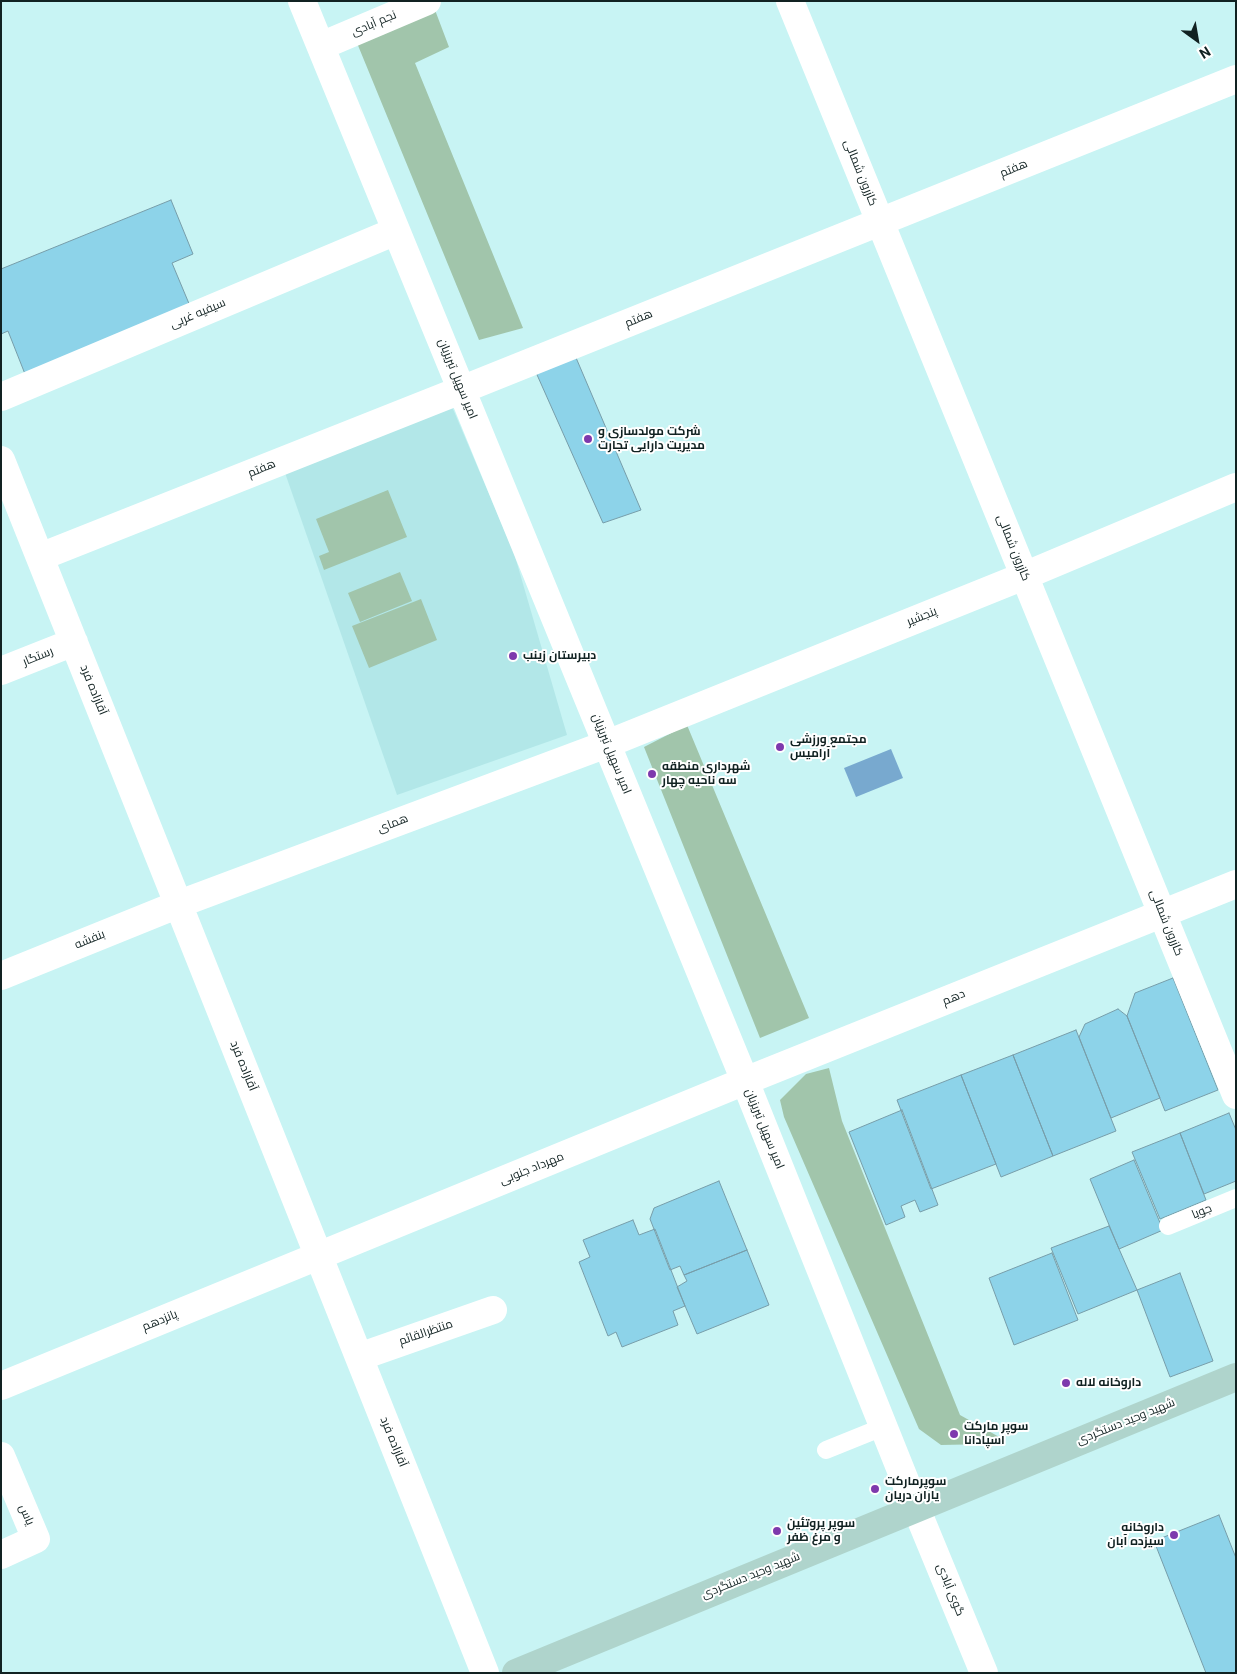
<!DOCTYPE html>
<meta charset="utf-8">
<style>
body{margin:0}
#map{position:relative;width:1237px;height:1674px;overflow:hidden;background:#c8f4f4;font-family:Roboto,sans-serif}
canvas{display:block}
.frame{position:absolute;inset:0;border:2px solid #122;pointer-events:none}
.north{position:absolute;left:1172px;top:15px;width:50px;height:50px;-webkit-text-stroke:4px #fff;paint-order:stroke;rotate:148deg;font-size:14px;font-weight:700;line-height:20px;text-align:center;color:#122}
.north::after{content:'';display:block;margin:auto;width:18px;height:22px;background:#122;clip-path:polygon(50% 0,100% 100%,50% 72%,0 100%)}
</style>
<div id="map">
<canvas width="1237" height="1674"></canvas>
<div class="frame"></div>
<div class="north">N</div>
</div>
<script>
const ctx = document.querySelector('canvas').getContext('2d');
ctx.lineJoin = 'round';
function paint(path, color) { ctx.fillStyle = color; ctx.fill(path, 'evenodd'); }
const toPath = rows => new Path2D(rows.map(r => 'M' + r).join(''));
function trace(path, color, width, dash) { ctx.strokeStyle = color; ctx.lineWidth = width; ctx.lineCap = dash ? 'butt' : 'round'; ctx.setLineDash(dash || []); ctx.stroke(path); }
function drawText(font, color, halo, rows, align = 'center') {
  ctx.font = font + ' Roboto,Cairo,sans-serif'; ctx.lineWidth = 4; ctx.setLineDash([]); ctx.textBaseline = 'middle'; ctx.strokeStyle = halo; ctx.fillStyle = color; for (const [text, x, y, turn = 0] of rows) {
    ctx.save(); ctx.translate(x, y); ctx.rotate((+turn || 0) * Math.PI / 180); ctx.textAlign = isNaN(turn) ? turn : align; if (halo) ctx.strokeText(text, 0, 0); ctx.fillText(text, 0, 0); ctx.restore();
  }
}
paint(toPath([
 [450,402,514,553,567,735,397,795,284,470]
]), '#b2e7e8');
paint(toPath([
 [435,10,449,47,415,63,523,328,479,340,357,43],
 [388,490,407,537,324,570,319,556,329,552,316,519],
 [400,572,412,601,360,622,348,593],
 [421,599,437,640,369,668,352,626],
 [687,725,809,1018,760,1038,644,747],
 [829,1068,842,1121,960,1415,1001,1438,988,1444,941,1445,919,1429,784,1117,780,1100,806,1074]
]), '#a1c5ab');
paint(toPath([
 [891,749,903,778,856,797,844,768]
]), '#78a9cf');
const building = toPath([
 [171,200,193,254,172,263,190,306,25,374,8,331,1,334,1,269,171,200],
 [574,353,641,510,603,523,534,368,574,353],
 [1173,978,1218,1090,1165,1111,1127,1016,1135,993,1173,978],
 [1118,1009,1127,1016,1160,1098,1111,1118,1079,1037,1085,1024,1118,1009],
 [1076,1030,1116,1131,1053,1156,1013,1055,1076,1030],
 [1013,1055,1053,1156,1001,1177,961,1075,1013,1055],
 [961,1075,996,1164,931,1189,897,1100,961,1075],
 [902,1110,938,1205,920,1212,915,1200,901,1206,905,1217,886,1225,849,1132,902,1110],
 [1229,1113,1236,1130,1236,1181,1204,1194,1180,1133,1229,1113],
 [1180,1133,1206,1200,1160,1219,1132,1152,1180,1133],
 [1134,1160,1163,1230,1119,1249,1090,1179,1134,1160],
 [719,1181,747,1250,684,1275,680,1266,670,1270,650,1219,654,1208,719,1181],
 [633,1220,639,1235,655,1229,685,1306,673,1311,678,1325,622,1347,616,1332,608,1336,579,1262,590,1257,583,1240,633,1220],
 [1109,1226,1137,1290,1078,1314,1051,1248,1109,1226],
 [747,1250,769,1305,697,1334,677,1287,687,1281,684,1275,747,1250],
 [1052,1253,1078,1320,1014,1345,989,1278,1052,1253],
 [1180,1273,1213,1361,1170,1377,1137,1290,1180,1273],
 [1219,1515,1236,1558,1236,1673,1206,1673,1154,1541,1219,1515]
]);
paint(building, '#8dd3e9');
trace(building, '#779da9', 1);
trace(toPath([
 [1168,1226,1236,1198],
 [826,1450,883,1427]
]), '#fff', 18);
trace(toPath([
 [302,1,745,1081,916,1508,984,1673],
 [790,1,1236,1095],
 [321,46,427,1],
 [1,397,396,231],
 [1,460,485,1673],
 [40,557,461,390,1236,79],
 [1,671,74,642],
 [1,976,179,904,607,744,1024,576,1236,487],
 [359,1357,493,1310],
 [1,1386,745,1081,1236,884],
 [1,1456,36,1539,1,1555]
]), '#fff', 28);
trace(toPath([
 [516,1673,1236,1377]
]), '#afd4cc', 28);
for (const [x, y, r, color] of [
 [588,439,5,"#7e39ad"],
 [513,656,5,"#7e39ad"],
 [780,747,5,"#7e39ad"],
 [652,774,5,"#7e39ad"],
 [1066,1383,5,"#7e39ad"],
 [954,1434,5,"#7e39ad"],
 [875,1489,5,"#7e39ad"],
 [777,1531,5,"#7e39ad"],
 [1174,1535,5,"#7e39ad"]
]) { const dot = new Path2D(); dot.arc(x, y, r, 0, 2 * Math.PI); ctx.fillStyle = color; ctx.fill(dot); trace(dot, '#fff', 2); }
drawText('12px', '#122', '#fff', [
 ["نجم آبادی",374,24,-23],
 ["هفتم",1014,169,-22],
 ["کازرون شمالی",860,173,68],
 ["سیفیه غربی",198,314,-23],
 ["هفتم",639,319,-22],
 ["امیر سهیل تبریزیان",457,379,68],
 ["هفتم",262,469,-22],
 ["کازرون شمالی",1013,548,68],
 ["پنجشیر",922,617,-22],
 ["رستگار",38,657,-22],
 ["آقازاده فرد",93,690,68],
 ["امیر سهیل تبریزیان",611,754,68],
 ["همای",393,824,-21],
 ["کازرون شمالی",1166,923,68],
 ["بنفشه",90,940,-22],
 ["دهم",954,998,-22],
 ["آقازاده فرد",243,1066,68],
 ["امیر سهیل تبریزیان",764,1129,68],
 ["مهرداد جنوبی",532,1169,-22],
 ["جویا",1202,1212,-23],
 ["پانزدهم",160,1321,-22],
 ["منتظرالقائم",426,1333,-19],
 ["شهید وحید دستگردی",1126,1422,-22],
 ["آقازاده فرد",393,1442,68],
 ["یاس",26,1515,67],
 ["شهید وحید دستگردی",751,1576,-22],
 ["گوی آبادی",950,1590,68]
]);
drawText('bold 12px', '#122', '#fff', [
 ["شرکت مولدسازی و",598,432],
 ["مدیریت دارایی تجارت",598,446],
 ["دبیرستان زینب",523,656],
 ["مجتمع ورزشی",790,740],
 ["آرامیس",790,754],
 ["شهرداری منطقه",662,767],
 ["سه ناحیه چهار",662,781],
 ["داروخانه لاله",1076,1383],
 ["سوپر مارکت",964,1427],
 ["اسپادانا",964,1441],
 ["سوپرمارکت",885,1482],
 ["یاران دریان",885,1496],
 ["سوپر پروتئین",787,1524],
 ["و مرغ ظفر",787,1538],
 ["داروخانه",1164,1528,"right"],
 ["سیزده آبان",1164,1542,"right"]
], 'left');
</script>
